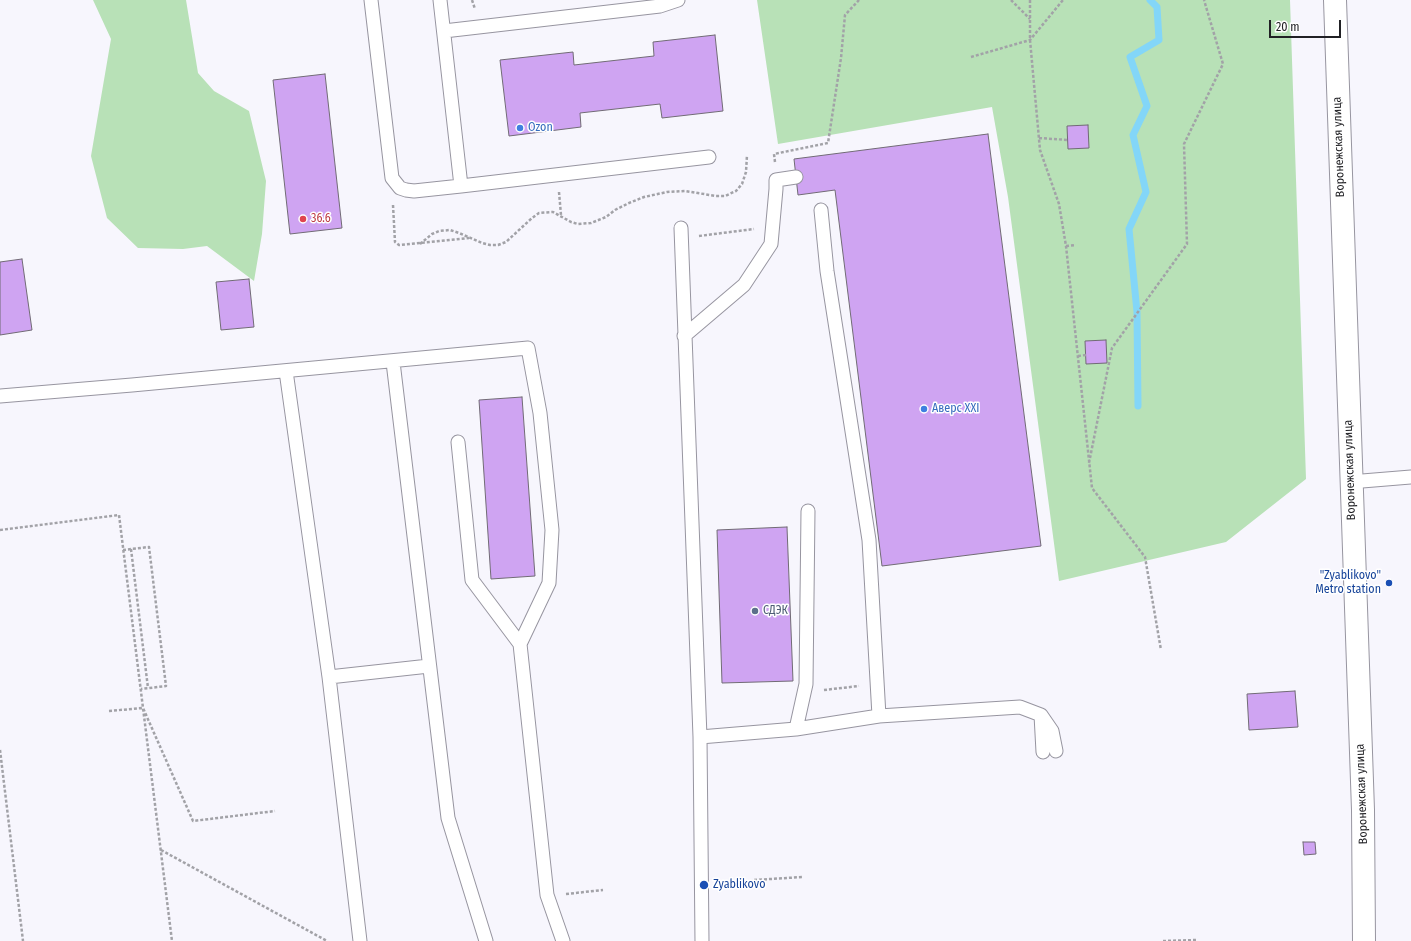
<!DOCTYPE html>
<meta charset="utf-8">
<style>
body{margin:0}
#map{position:relative;width:1411px;height:941px;overflow:hidden;background:#f7f6fd;font-family:"Fira Sans Condensed",sans-serif}
canvas{display:block}
.scale{position:absolute;left:1269px;top:20px;width:72px;height:18px;box-sizing:border-box;border:2px solid #212125;border-top:0;padding-left:5px;font-size:12px;line-height:14px;white-space:nowrap;color:#212125;-webkit-text-stroke:3px #fff;paint-order:stroke}
</style>
<div id="map">
<canvas width="1411" height="941"></canvas>
<div class="scale">20 m</div>
</div>
<script>
const ctx = document.querySelector('canvas').getContext('2d');
ctx.lineJoin = 'round';
function paint(path, color) { ctx.fillStyle = color; ctx.fill(path, 'evenodd'); }
const toPath = rows => new Path2D(rows.map(r => 'M' + r).join(''));
function trace(path, color, width, dash) { ctx.strokeStyle = color; ctx.lineWidth = width; ctx.lineCap = dash ? 'butt' : 'round'; ctx.setLineDash(dash || []); ctx.stroke(path); }
function drawText(font, color, halo, rows, align = 'center') {
  ctx.font = font + ' "Fira Sans Condensed",sans-serif'; ctx.lineWidth = 3; ctx.setLineDash([]); ctx.textBaseline = 'middle'; ctx.strokeStyle = halo; ctx.fillStyle = color; for (const [text, x, y, turn = 0] of rows) {
    ctx.save(); ctx.translate(x, y); ctx.rotate((+turn || 0) * Math.PI / 180); ctx.textAlign = isNaN(turn) ? turn : align; if (halo) ctx.strokeText(text, 0, 0); ctx.fillText(text, 0, 0); ctx.restore();
  }
}
paint(toPath([
 [93,0,186,0,198,73,214,91,249,111,266,181,262,234,254,281,207,246,183,249,138,248,107,218,91,156,111,39],
 [757,0,1290,0,1306,479,1226,542,1059,581,1008,197,992,107,778,144]
]), '#b8e1b7');
trace(toPath([
 [1138,406,1137,312,1129,229,1146,192,1133,135,1147,106,1130,57,1159,40,1157,7,1150,0]
]), '#83d6f8', 7);
const building = toPath([
 [715,35,723,111,662,118,660,104,580,113,581,127,509,136,500,60,573,52,574,65,654,56,653,42,715,35],
 [325,74,342,228,290,234,273,80,325,74],
 [1088,125,1089,148,1068,149,1067,126,1088,125],
 [988,134,1041,546,882,566,835,190,798,195,794,159,988,134],
 [22,259,32,330,0,335,0,262,22,259],
 [249,279,254,327,221,330,216,282,249,279],
 [1106,340,1107,363,1086,364,1085,341,1106,340],
 [522,397,535,576,491,579,479,400,522,397],
 [787,527,793,681,722,683,717,530,787,527],
 [1295,691,1298,727,1249,730,1247,694,1295,691],
 [1303,842,1315,842,1316,854,1304,855,1303,842]
]);
paint(building, '#cfa4f2');
trace(building, '#716b75', 1);
const service = toPath([
 [371,0,392,178,400,188,406,190,414,191,461,186,440,0],
 [444,31,660,6,678,0],
 [461,186,709,157],
 [821,210,827,271,869,540,879,716],
 [681,228,700,737,702,941],
 [684,336,744,285,771,244,776,189,776,180,796,177],
 [393,362,448,818,486,941],
 [286,371,329,677,360,941],
 [0,396,132,385,528,348,540,413,552,530,549,583,520,644],
 [458,442,472,580,520,644,547,895,563,941],
 [1350,482,1411,477],
 [329,677,429,666],
 [1041,715,1043,752],
 [796,729,806,684,808,511],
 [700,737,796,729,879,716,1020,707,1041,715,1052,731,1056,751]
]);
const tertiary = toPath([
 [1335,0,1363,810,1364,941]
]);
trace(service, '#9795a0', 15);
trace(tertiary, '#9795a0', 24);
trace(toPath([
 [472,0,475,9],
 [1011,0,1030,19],
 [1030,0,1030,40,1040,150,1059,204,1066,246,1092,488,1145,557,1161,650],
 [971,57,1030,40,1063,0],
 [1039,138,1068,140],
 [775,162,774,154,828,143,841,58,845,15,859,0],
 [559,192,561,215],
 [393,205,395,242,399,245,469,238],
 [699,236,754,229],
 [420,244,432,234,439,231,450,230,459,233,482,243,490,245,498,245,506,242,532,218,539,213,553,212,571,222,578,224,591,223,606,217,615,210,629,203,644,197,667,192,685,191,716,196,725,196,736,191,742,184,746,172,747,155],
 [1066,246,1076,245],
 [1078,356,1086,355],
 [1089,463,1112,348,1187,244,1184,144,1223,64,1204,0],
 [0,530,119,515,172,941],
 [131,549,148,688],
 [123,550,149,547,166,686,141,689],
 [824,690,859,686],
 [109,711,143,708,193,821,275,811],
 [0,750,23,941],
 [161,850,327,941],
 [754,880,803,877],
 [566,894,603,890],
 [1163,941,1196,940]
]), '#a2a2a7', 2.5, [3, 2]);
trace(service, '#fff', 13);
trace(tertiary, '#fff', 22);
for (const [x, y, r, color] of [
 [520,128,4,"#3f7fe0"],
 [303,219,4,"#e0444e"],
 [924,409,4,"#3f7fe0"],
 [1389,583,4,"#1a4fb4"],
 [755,611,4,"#5c6f8a"],
 [704,885,5,"#1a4fb4"]
]) { const dot = new Path2D(); dot.arc(x, y, r, 0, 2 * Math.PI); ctx.fillStyle = color; ctx.fill(dot); trace(dot, '#fff', 1.5); }
drawText('12px', '#366cbe', '#fff', [
 ["Ozon",528,128],
 ["Аверс XXI",932,409]
], 'left');
drawText('12px', '#212125', '#fff', [
 ["Воронежская улица",1339,147,-92],
 ["Воронежская улица",1350,470,-92],
 ["Воронежская улица",1362,794,-92]
]);
drawText('12px', '#be3a42', '#fff', [
 ["36.6",311,219]
], 'left');
drawText('12px', '#164399', '#fff', [
 ["\"Zyablikovo\"",1381,576],
 ["Metro station",1381,590],
 ["Zyablikovo",713,885,"left"]
], 'right');
drawText('12px', '#4e5e75', '#fff', [
 ["СДЭК",763,611]
], 'left');
</script>
